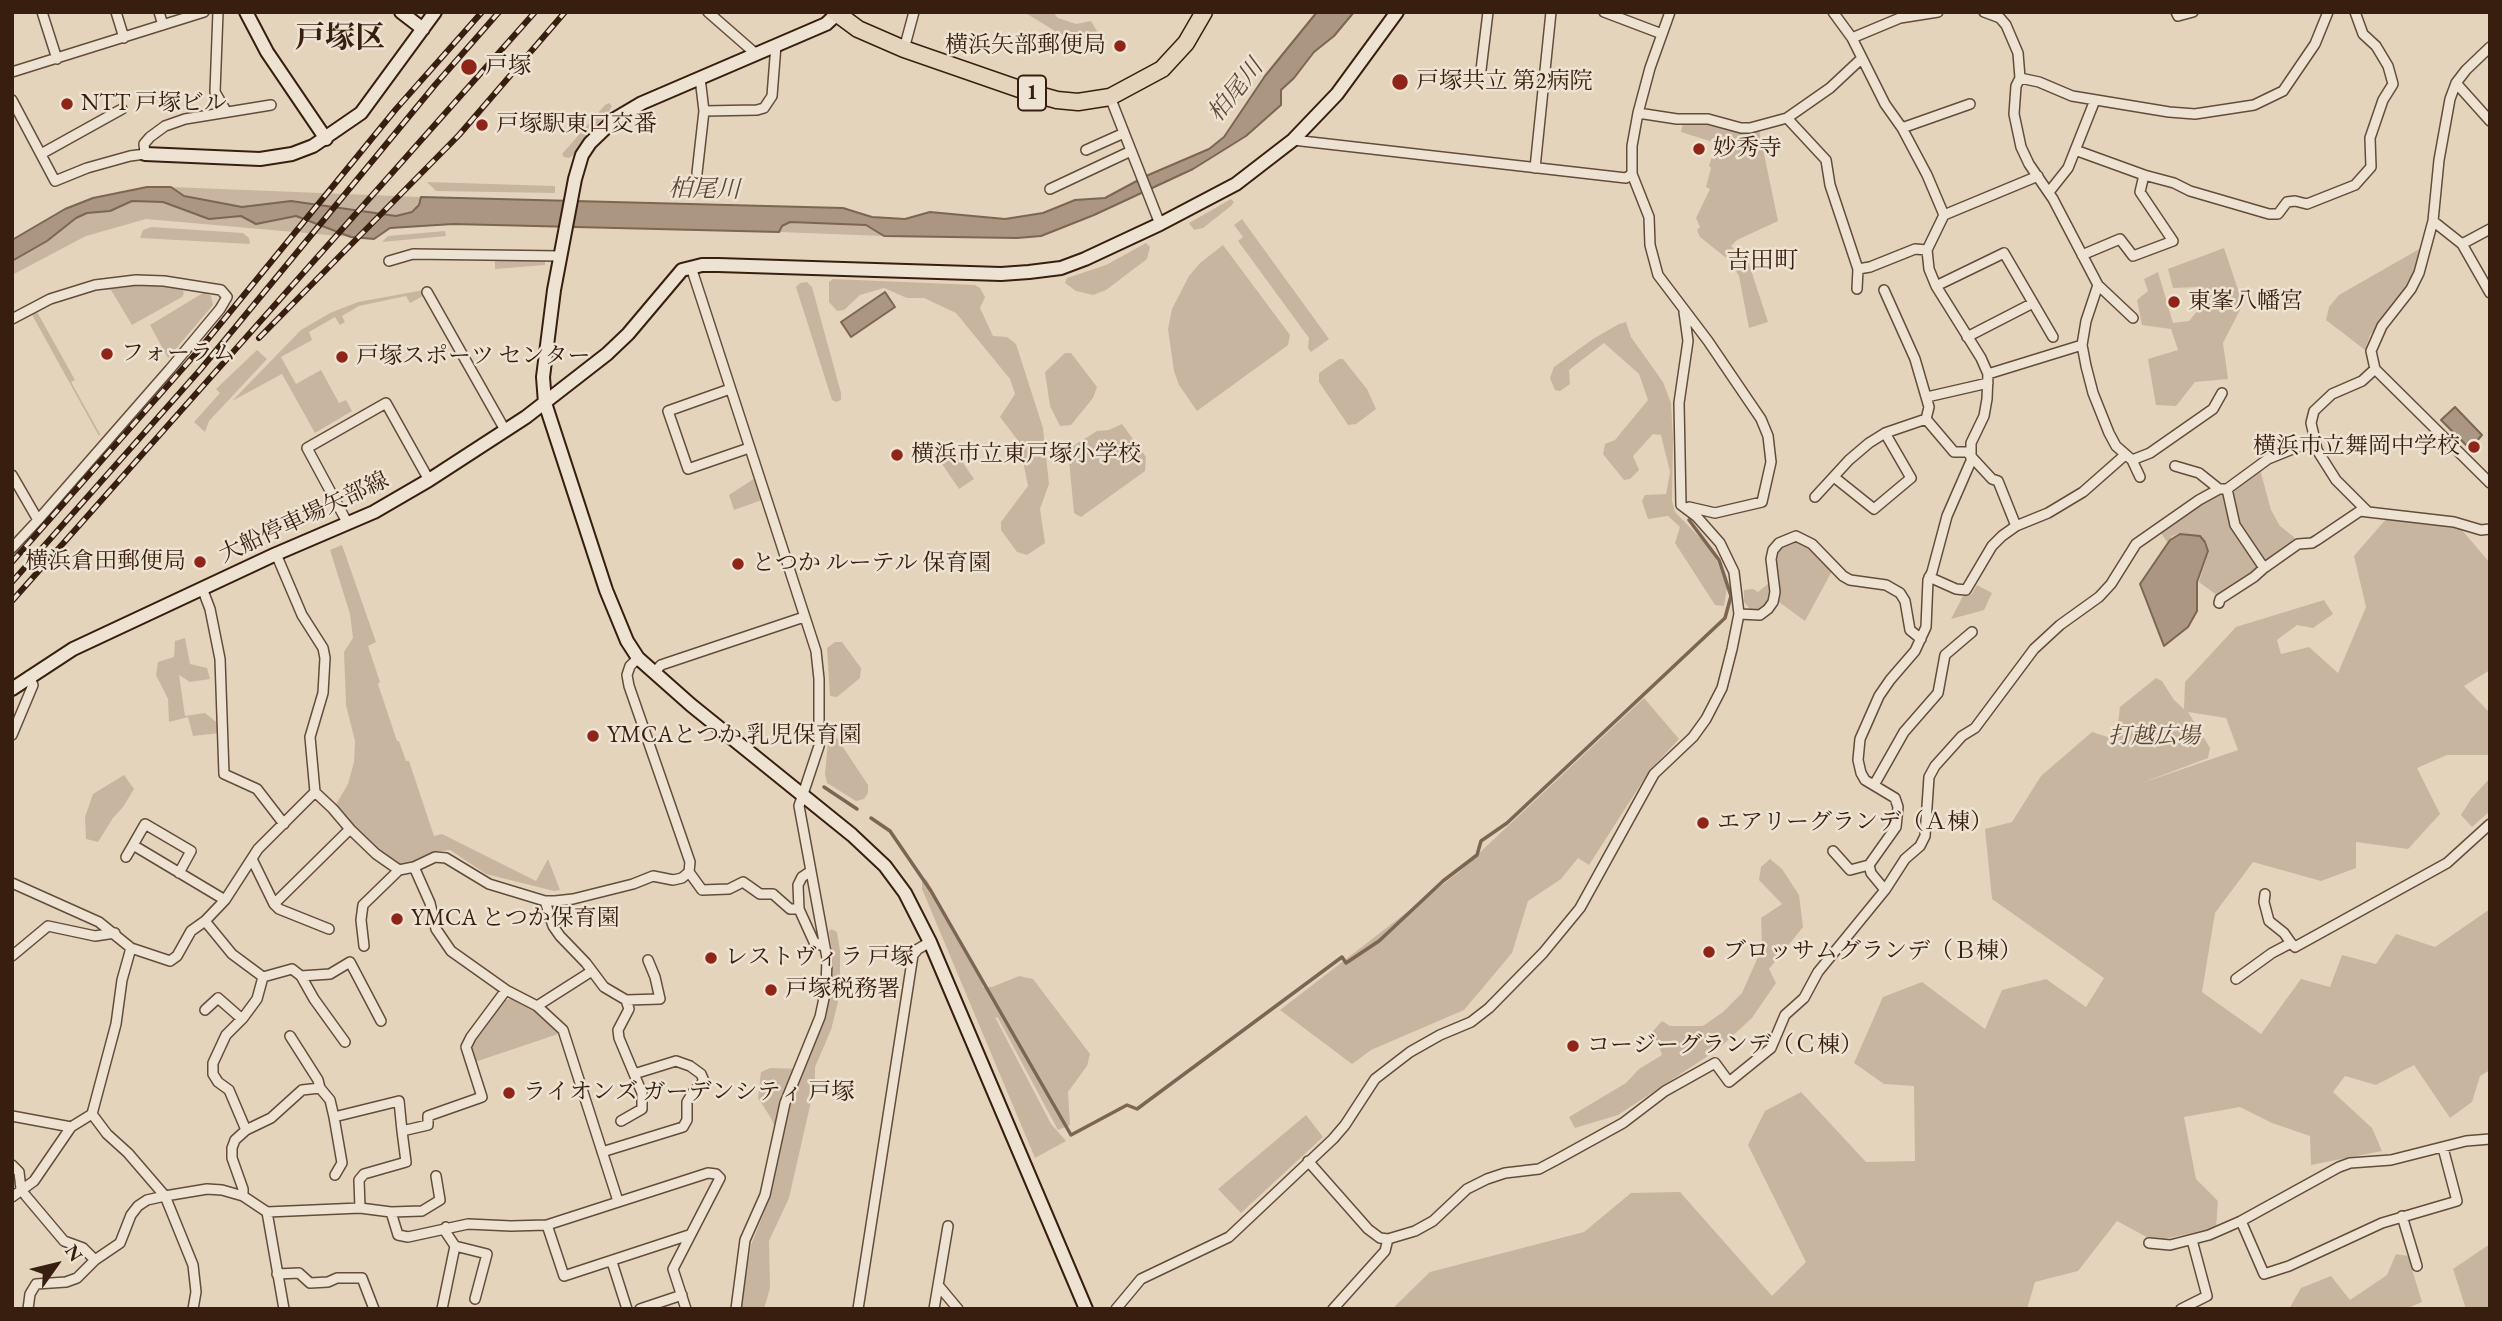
<!DOCTYPE html>
<meta charset="utf-8">
<style>
body{margin:0}
#map{position:relative;width:2502px;height:1321px;overflow:hidden;background:#e5d4bc;font-family:"EB Garamond",serif}
canvas{display:block}
.frame{position:absolute;inset:0;border:14px solid #381e0f;pointer-events:none}
.north{position:absolute;left:21px;top:1230px;width:70px;height:70px;-webkit-text-stroke:5px #eee3d3;paint-order:stroke;rotate:56deg;font-size:19px;font-weight:700;line-height:28px;text-align:center;color:#381e0f}
.north::after{content:'';display:block;margin:auto;width:24px;height:32px;background:#381e0f;clip-path:polygon(50% 0,100% 100%,50% 72%,0 100%)}
</style>
<div id="map">
<canvas width="2502" height="1321"></canvas>
<div class="frame"></div>
<div class="north">N</div>
</div>
<script>
const ctx = document.querySelector('canvas').getContext('2d');
ctx.lineJoin = 'round';
function paint(path, color) { ctx.fillStyle = color; ctx.fill(path, 'evenodd'); }
const toPath = rows => new Path2D(rows.map(r => 'M' + r).join(''));
function trace(path, color, width, dash) { ctx.strokeStyle = color; ctx.lineWidth = width; ctx.lineCap = dash ? 'butt' : 'round'; ctx.setLineDash(dash || []); ctx.stroke(path); }
function drawText(font, color, halo, rows, align = 'center') {
  ctx.font = font + ' "EB Garamond","Noto Serif JP",serif'; ctx.lineWidth = 5; ctx.setLineDash([]); ctx.textBaseline = 'middle'; ctx.strokeStyle = halo; ctx.fillStyle = color; for (const [text, x, y, turn = 0] of rows) {
    ctx.save(); ctx.translate(x, y); ctx.rotate((+turn || 0) * Math.PI / 180); ctx.textAlign = isNaN(turn) ? turn : align; if (halo) ctx.strokeText(text, 0, 0); ctx.fillText(text, 0, 0); ctx.restore();
  }
}
paint(toPath([
 [1024,12,1053,12,1058,18,1076,24,1091,21,1097,31,1093,37,1081,40,1068,39],
 [609,103,612,106,609,111,581,143,575,154,569,158,564,157,562,154,605,105],
 [1701,122,1741,133,1759,130,1778,221,1737,240,1731,246,1749,264,1768,322,1749,328,1739,276,1730,261,1700,237,1697,230,1700,227,1696,218,1710,189,1706,187,1711,168,1709,166,1716,143,1681,132,1683,123],
 [427,182,555,186,555,193,436,191],
 [171,187,421,197,419,205,412,212,396,216,291,201,242,207,184,196],
 [1231,199,1234,202,1231,206,1203,228,1194,230,1189,223],
 [132,201,163,202,209,219,241,216,256,224,296,216,351,237,146,219,86,236,12,275,12,261,47,241,76,218,87,213,110,211],
 [1242,219,1329,339,1311,352,1308,348,1309,338,1238,241,1243,237,1234,225],
 [790,222,866,225,884,236,779,232,782,226],
 [151,227,243,233,249,238,250,244,140,238,143,230],
 [445,231,446,236,382,242,388,236],
 [1146,243,1150,247,1147,259,1106,290,1093,295,1076,291,1065,283,1067,278,1106,265],
 [1223,245,1290,335,1288,345,1197,411,1179,385,1174,371,1168,329,1172,309,1189,276,1200,263],
 [2224,248,2243,304,2223,343,2228,379,2195,382,2176,406,2156,405,2148,359,2178,350,2171,329,2142,325,2137,300,2148,291,2144,279,2158,272,2173,323,2189,321,2203,304,2197,287,2173,288,2168,269],
 [2421,248,2409,286,2370,335,2365,350,2326,320,2329,307,2339,295],
 [495,258,545,260,545,265,495,269],
 [833,279,975,285,980,288,985,297,980,308,993,336,1007,337,1016,344,1043,428,1049,484,1040,509,1045,543,1027,555,1017,552,1001,530,1001,522,1028,486,1019,442,1000,417,1015,394,1010,379,956,313,924,298,907,298,884,288,860,295,844,310,837,311,829,302,829,282],
 [807,282,812,287,841,393,841,400,836,402,832,400,796,287,800,283],
 [127,284,158,284,182,289,184,293,182,297,132,325,111,290,102,289,60,302,58,299,94,287],
 [424,290,427,294,410,303,406,296,359,306,342,316,345,322,340,325,335,317,309,332,312,340,281,357,296,384,321,370,339,403,346,400,352,411,315,433,282,374,232,401,301,330,330,313,358,302],
 [203,293,207,293,211,296,213,305,168,358,150,325],
 [36,310,75,380,71,382,100,434,99,436,31,313],
 [1626,322,1631,337,1663,382,1671,403,1673,439,1672,501,1675,512,1713,551,1727,588,1724,606,1715,605,1675,543,1680,527,1668,516,1648,519,1642,501,1645,495,1666,494,1670,472,1661,435,1653,434,1633,456,1639,470,1630,479,1624,480,1603,454,1605,444,1615,440,1648,400,1639,374,1604,343,1569,370,1570,384,1560,391,1555,390,1550,378,1554,367,1593,339,1619,324],
 [257,350,267,359,209,421,205,432,194,422,220,393,216,389],
 [1065,353,1071,353,1097,387,1093,398,1071,425,1060,426,1050,406,1045,372],
 [1339,359,1343,359,1367,389,1376,409,1356,424,1348,425,1319,382,1319,373],
 [1122,424,1146,457,1145,471,1081,517,1074,513,1069,460,1073,446,1097,431,1109,430],
 [953,448,974,479,959,489,938,458],
 [2259,466,2271,510,2280,526,2294,537,2296,542,2264,563,2236,520,2230,492],
 [755,478,762,500,734,510,729,495],
 [2220,492,2225,498,2260,567,2251,575,2218,596,2199,582,2209,551,2206,541,2201,536,2180,533,2172,536,2167,542,2161,533],
 [2387,518,2461,529,2490,563,2490,670,2464,686,2490,713,2490,755,2447,755,2417,768,2440,814,2408,849,2356,842,2356,868,2321,881,2253,862,2215,913,2202,992,2261,1034,2301,979,2330,987,2342,955,2376,964,2396,934,2435,947,2490,909,2490,1070,2480,1076,2472,1102,2450,1118,2414,1065,2376,1085,2345,1076,2333,1092,2372,1128,2382,1151,2311,1165,2310,1136,2272,1123,2240,1107,2184,1117,2196,1179,2218,1201,2216,1228,2154,1241,2117,1221,2078,1271,2035,1282,2027,1309,1392,1309,1430,1272,1584,1232,1631,1193,1680,1192,1772,1296,1806,1262,1748,1145,1765,1111,1801,1092,1866,1162,1915,1161,1914,1086,1884,1084,1854,1063,1883,997,1922,982,1985,1029,2002,990,2046,979,2086,1007,2104,978,1992,899,1985,829,2012,822,2041,776,2092,732,2111,738,2117,730,2120,707,2156,678,2162,681,2174,700,2184,709,2185,682,2236,627,2324,600,2333,614,2313,628,2297,625,2277,640,2281,654,2309,647,2338,673,2366,607,2354,556],
 [2188,712,2226,718,2238,750,2139,784,2208,758,2210,748],
 [1794,541,1809,547,1832,571,1805,621,1779,602,1776,559,1778,551],
 [342,545,376,642,368,646,380,682,378,684,397,741,399,741,406,761,409,761,434,836,442,834,536,881,548,859,560,890,554,891,486,874,450,850,432,852,412,863,400,865,378,851,335,806,348,784,354,762,355,741,346,705,344,652,353,638,350,614,330,550],
 [1769,583,1770,600,1765,607,1755,611,1750,609,1744,602,1744,590,1753,589,1758,592],
 [1977,585,1992,593,1984,610,1951,619,1963,596,1972,594],
 [185,638,190,664,207,668,210,679,190,682,179,675,185,716,205,713,220,725,220,733,193,736,188,717,169,722,168,699,156,675,158,662,174,657,175,641],
 [835,642,842,642,861,668,860,678,837,697,830,696,827,648],
 [1644,698,1679,739,1650,770,1589,865,1578,858,1561,879,1528,901,1512,953,1464,1010,1371,1050,1352,1064,1280,1010,1459,872],
 [831,737,837,738,868,785,868,793,864,799,856,801,827,783,825,774,828,742],
 [124,775,134,789,123,807,113,818,98,842,86,839,85,817,93,794],
 [2490,778,2490,811,2472,827,2461,815,2471,799],
 [1770,859,1782,869,1799,895,1803,927,1769,969,1776,983,1752,1018,1717,1050,1618,1115,1575,1128,1569,1117,1626,1083,1639,1069,1662,1055,1653,1031,1662,1021,1670,1026,1703,1026,1723,1012,1742,993,1762,948,1761,918,1782,904,1759,880,1761,867],
 [922,878,927,880,982,979,983,987,992,987,1019,976,1033,979,1090,1054,1087,1066,1068,1092,1070,1125,1058,1130,998,1018,995,1017,1051,1124,1066,1141,1035,1158,922,889],
 [831,929,837,932,840,951,840,994,831,1030,815,1067,815,1084,789,1198,769,1241,770,1288,764,1309,741,1309,751,1245,770,1198,782,1144,771,1118,758,1098,761,1072,770,1068,802,1069,810,1054,825,1016,831,982,832,951,829,931],
 [511,999,535,1012,558,1034,475,1062,470,1048,475,1037,504,1000],
 [1306,1115,1323,1137,1241,1213,1218,1189],
 [2490,1244,2490,1309,2466,1309,2453,1269],
 [2396,1254,2408,1256,2422,1302,2406,1309,2289,1309,2301,1288,2331,1276,2350,1300,2387,1275]
]), '#c8b59f');
const water = toPath([
 [1317,12,1354,12,1334,36,1314,52,1294,78,1281,90,1281,105,1246,136,1193,169,1094,215,1041,236,1017,238,884,236,866,225,790,222,782,226,779,232,453,224,390,228,374,239,351,237,296,216,256,224,241,216,209,219,163,202,132,201,110,211,87,213,76,218,47,241,12,261,12,240,65,209,93,198,147,187,171,187,184,196,242,207,291,201,396,216,412,212,419,205,421,197,843,208,872,217,905,219,930,212,1005,219,1043,213,1075,200,1105,198,1146,176,1209,149,1224,137,1265,76,1317,12],
 [885,292,895,307,851,337,841,322,885,292],
 [2455,407,2482,435,2470,449,2441,420,2455,407],
 [2180,534,2200,536,2205,542,2208,551,2197,582,2197,611,2188,627,2164,646,2140,584,2170,540,2180,534]
]);
paint(water, '#aa9681');
trace(water, '#7c6653', 2);
trace(toPath([
 [824,787,857,809],
 [871,818,890,831,931,891,1071,1135,1127,1105,1137,1109,1342,957,1346,963,1379,941,1443,881,1477,855,1481,841,1507,823,1725,618,1731,596,1719,560,1689,520]
]), '#7c6653', 3.5);
const street = toPath([
 [42,12,57,59],
 [116,12,124,38],
 [159,12,163,25],
 [218,12,215,92,226,111],
 [708,12,756,54],
 [1604,12,1662,34],
 [1670,12,1650,68,1638,113,1632,146,1632,174,1649,217,1650,245,1658,275,1708,341,1761,419,1768,436,1771,462,1762,502,1715,513,1689,507],
 [1833,12,1852,38,1885,104,1902,128,1927,175,1944,215,1927,250,1929,269,1936,286,1981,358,1988,374,1987,399,1984,416,1971,443,1971,461,1947,516,1932,572,1928,580,1926,627,1915,651,1890,680,1879,696,1860,739,1858,760,1861,773,1865,780,1895,798,1898,807,1896,827,1869,865,1871,873,1885,890],
 [1984,12,2000,18,2006,25,2018,53,2020,78,2016,86,2014,114,2021,147,2029,164,2053,199,2098,285,2086,321,2082,345,2086,366,2093,393,2109,433,2116,446,2132,460,2140,477],
 [2176,12,2178,16,2193,12],
 [1852,38,1900,18,1938,12],
 [2490,47,2466,70,2456,83,2450,99,2439,160,2433,221,2419,273,2411,289,2382,326,2371,351,2375,369,2490,483],
 [904,49,914,12],
 [1481,70,1488,12],
 [12,72,204,12],
 [2020,78,2039,82,2072,96,2169,112,2195,114,2254,105,2283,91,2315,44,2328,12],
 [2456,83,2490,121],
 [1110,97,1160,224],
 [12,100,55,181,87,168,130,156,145,154,144,144,150,137,165,126,185,119,271,105],
 [704,111,757,110,764,108,772,96,776,45],
 [1638,113,1677,119,1708,119,1741,128,1750,128,1787,118,1830,88,1861,59],
 [1787,118,1826,160,1830,185,1858,269,1857,289],
 [1902,128,1970,104],
 [1293,140,1626,178,1632,174],
 [1086,150,1124,133],
 [2075,150,2144,175,2174,183,2190,191,2269,214,2278,214,2287,202,2295,201,2307,204,2355,185,2371,167,2370,138,2383,100,2393,84,2388,66,2376,46,2363,34,2355,12],
 [41,154,122,109],
 [1535,168,1551,12],
 [697,173,704,111,700,78],
 [1050,189,1131,151],
 [2049,192,2068,168,2095,100],
 [1944,215,2038,176],
 [2433,221,2462,244,2490,229],
 [2462,244,2490,293],
 [2082,255,2120,239,2133,256,2173,241,2140,192,2144,175],
 [389,261,413,254,560,256],
 [691,267,816,651,819,679,819,746,799,806,827,958,826,989,820,1017,785,1103,765,1195,745,1240,736,1309],
 [1858,269,1870,267,1915,249,1927,250],
 [2098,285,2133,318],
 [1936,286,2004,253,2053,337],
 [1884,290,1915,359,1929,407,1926,419],
 [427,292,505,430],
 [12,319,50,299,95,285,136,280,164,281,221,290,227,297,220,309,170,369,38,520],
 [1967,337,2033,303],
 [1988,374,2082,345],
 [730,389,668,411,688,469,749,448],
 [1927,397,1988,383],
 [1926,419,1954,452,1967,452,1992,479,1998,481,2016,526],
 [2315,440,2317,450,2336,480,2368,512,2454,522,2481,530,2490,529],
 [2132,460,2150,453,2213,409,2222,393],
 [2175,466,2199,473,2219,489],
 [12,475,38,520,12,548],
 [1834,477,1874,509,1911,478,1885,433],
 [2227,489,2235,525,2264,568,2298,544,2312,543,2317,540,2360,511,2368,512],
 [1815,497,1849,460,1869,443,1885,433,1926,419],
 [1681,505,1679,403,1688,341,1684,312],
 [348,524,307,448,386,403,429,480],
 [276,554,302,615,323,648,325,658,323,693,310,737,315,792,333,809,350,829,376,854,399,870,414,867,435,857,446,858,489,884,545,901,555,901,573,899,633,884,653,876,673,880,682,878,689,872,690,862,629,686,627,675,630,666,638,658],
 [1929,577,1956,589,1966,590,1992,546,2002,536,2016,526,2048,513,2083,492,2125,455],
 [202,588,210,609,220,659,224,774,257,789,284,824],
 [2219,603,2220,599,2254,577,2264,568],
 [1739,614,1760,615,1768,609,1773,602,1775,592,1771,559,1773,550,1779,543,1796,536,1812,544,1843,576,1850,580,1886,585,1900,593,1905,601,1910,630,1921,639],
 [654,673,661,665,804,617],
 [12,735,33,685,29,676],
 [1874,785,1904,732,1938,693,1945,655,1972,632],
 [133,845,145,824,191,851,179,873],
 [1833,851,1850,870,1869,865],
 [126,857,133,845,225,900],
 [252,859,274,904,350,829],
 [414,867,430,903,436,929,451,951,506,990,537,1006,563,1030,618,1201],
 [811,871,802,877,798,885,799,909,814,942,825,947],
 [689,872,702,890,729,889,743,882,760,894,773,894,790,909,799,909],
 [12,883,99,922,131,948,170,961,177,956,191,931,205,921,225,900,258,849,315,792],
 [2265,894,2264,902,2269,921,2284,933,2291,943],
 [545,901,553,926,560,936,586,963,604,987,626,1000,660,999,655,977,648,960],
 [274,904,279,909,329,929],
 [205,921,232,954,263,977,257,999,243,1018,226,1035,213,1063,213,1074,218,1082,229,1090,246,1130,235,1140,232,1148,232,1158,243,1189,243,1196],
 [364,946,361,920,363,905,399,870],
 [131,948,122,980,116,1024,92,1114,107,1134,128,1153,165,1196,193,1265,196,1292,193,1309],
 [12,956,48,926,95,936,115,933],
 [301,976,330,974,350,962,381,1021],
 [263,977,292,969,301,976,314,999,345,1042],
 [2236,979,2272,953,2291,943,2295,947,2447,863,2490,824],
 [537,1006,592,971],
 [205,1010,218,998,242,1019],
 [290,1036,318,1080,320,1088],
 [12,1116,71,1127],
 [334,1117,342,1163,335,1175],
 [621,1121,642,1109,642,1093,619,1038,618,1030,629,1009,626,1000],
 [246,1130,271,1118,302,1090,320,1088,330,1100,334,1117,399,1101,402,1131],
 [602,1152,683,1127,687,1120,687,1102,693,1092,704,1081,701,1074,690,1066,676,1061,634,1074],
 [1308,1161,1368,1229,1380,1238,1388,1239,1415,1231,1433,1221,1467,1189,1487,1179,1505,1173,1539,1169,1556,1160,1623,1123,1665,1091,1715,1063,1729,1082,1771,1048,1785,1015,1804,998,1818,972,1885,890,1905,859,1920,846,1925,836,1929,777,1935,766,1962,736,1975,728,2034,649,2060,625,2099,597,2111,584,2136,544,2199,500,2219,489,2227,489,2268,459,2315,440,2311,423,2314,411,2332,394,2362,381,2375,369],
 [12,1165,19,1172,21,1189,26,1196,64,1241,83,1248,95,1260],
 [12,1197,34,1181,71,1127,92,1114],
 [360,1208,359,1180,364,1174,406,1162,402,1131,428,1125,428,1116,482,1097,466,1047,471,1037,506,990],
 [267,1212,284,1309],
 [391,1212,422,1211,440,1200,436,1176],
 [2402,1216,2417,1266],
 [2241,1221,2264,1274,2289,1266,2382,1223,2457,1201,2443,1148],
 [547,1225,564,1276,689,1235],
 [2149,1243,2170,1245,2209,1235,2241,1221,2339,1167,2350,1163,2391,1160,2466,1141,2490,1139],
 [455,1246,487,1254,475,1299],
 [612,1262,627,1309],
 [277,1274,299,1273,310,1283,328,1282,337,1278,362,1278,374,1309],
 [938,1285,958,1309],
 [28,1309,30,1294,36,1284,66,1282,77,1278,95,1260,120,1243,131,1215,138,1206,147,1200,165,1196,207,1189,222,1190,243,1196,267,1212,360,1208,391,1212,398,1235,408,1237,468,1224,511,1226,547,1225,708,1173,716,1174,720,1178,673,1269,686,1309],
 [442,1309,455,1246,445,1231,446,1227],
 [640,1309,682,1295],
 [858,1309,913,955,918,949,930,942],
 [934,1309,948,1226],
 [1116,1309,1141,1279,1229,1237,1333,1139,1345,1125,1375,1079,1410,1052,1440,1035,1471,1022,1489,1008,1543,953,1580,908,1654,774,1693,737,1706,719,1722,688,1732,649,1739,614,1734,572,1720,543,1697,517,1681,505],
 [1333,1309,1385,1251,1388,1239],
 [2181,1309,2207,1296,2192,1240]
]);
const secondary = toPath([
 [246,12,267,52,326,139],
 [401,12,423,29],
 [839,12,826,24,642,103,615,119,590,143,582,155,575,179,554,290,543,377,545,403,606,590,627,641,638,658,691,705,852,835,885,866,905,893,930,942,1086,1309],
 [145,154,260,159,292,154,313,146,361,113,435,12],
 [12,689,73,649,276,554,374,512,429,480,526,417,607,354,628,334,682,270,702,265,718,265,1001,274,1029,272,1061,268,1085,259,1160,224,1236,184,1293,140,1337,94,1397,12]
]);
const highway = toPath([
 [835,12,858,29,904,49,1028,92,1057,100,1078,102,1110,97,1162,69,1186,43,1204,12]
]);
trace(street, '#634c3a', 12);
trace(secondary, '#381e0f', 16);
trace(highway, '#381e0f', 19);
trace(street, '#eee3d3', 9);
trace(secondary, '#eee3d3', 12);
trace(highway, '#e5d4bc', 16);
const rail = toPath([
 [259,338,459,135,565,12],
 [12,562,199,350,396,109,482,12],
 [12,582,200,370,435,85,499,12],
 [12,601,535,12]
]);
trace(rail, '#381e0f', 6);
trace(rail, '#eee3d3', 3.5, [10]);
for (const [x, y, r, color] of [
 [1120,46,7,"#8f2418"],
 [469,67,9,"#8f2418"],
 [1400,82,9,"#8f2418"],
 [67,104,7,"#8f2418"],
 [482,125,7,"#8f2418"],
 [1699,149,7,"#8f2418"],
 [2174,302,7,"#8f2418"],
 [107,354,7,"#8f2418"],
 [342,357,7,"#8f2418"],
 [2474,447,7,"#8f2418"],
 [897,455,7,"#8f2418"],
 [200,562,7,"#8f2418"],
 [738,564,7,"#8f2418"],
 [593,736,7,"#8f2418"],
 [1703,823,7,"#8f2418"],
 [397,919,7,"#8f2418"],
 [1709,952,7,"#8f2418"],
 [711,958,7,"#8f2418"],
 [771,990,7,"#8f2418"],
 [1573,1046,7,"#8f2418"],
 [509,1093,7,"#8f2418"]
]) { const dot = new Path2D(); dot.arc(x, y, r, 0, 2 * Math.PI); ctx.fillStyle = color; ctx.fill(dot); trace(dot, '#eee3d3', 2.5); }
for (const [x, y, w] of [
 [1032,93,28]
]) { const box = new Path2D(); box.roundRect(x - w / 2, y - 17.5, w, 35, 5); ctx.fillStyle = '#eee3d3'; ctx.fill(box); trace(box, '#381e0f', 2); }
drawText('bold 21px', '#381e0f', null, [
 ["1",1032,93]
]);
drawText('23px', '#381e0f', '#eee3d3', [
 ["横浜矢部郵便局",1106,46,"right"],
 ["戸塚",485,67],
 ["戸塚共立 第2病院",1416,82],
 ["NTT 戸塚ビル",81,104],
 ["戸塚駅東口交番",496,125],
 ["妙秀寺",1713,149],
 ["東峯八幡宮",2188,302],
 ["フォーラム",121,354],
 ["戸塚スポーツ センター",356,357],
 ["横浜市立舞岡中学校",2460,447,"right"],
 ["横浜市立東戸塚小学校",911,455],
 ["横浜倉田郵便局",186,562,"right"],
 ["とつか ルーテル 保育園",752,564],
 ["YMCAとつか 乳児保育園",607,736],
 ["エアリーグランデ（Ａ棟）",1717,823],
 ["YMCA とつか保育園",411,919],
 ["ブロッサムグランデ（Ｂ棟）",1723,952],
 ["レストヴィラ 戸塚",725,958],
 ["戸塚税務署",785,990],
 ["コージーグランデ（Ｃ棟）",1587,1046],
 ["ライオンズ ガーデンシティ 戸塚",523,1093]
], 'left');
drawText('23px', '#381e0f', '#eee3d3', [
 ["大船停車場矢部線",304,518,-25]
]);
drawText('italic 23px', '#5c4433', '#eee3d3', [
 ["打越広場",2154,737]
]);
drawText('italic 24px', '#604837', '#eee3d3', [
 ["柏尾川",1236,91,-51],
 ["柏尾川",704,190,1]
]);
drawText('24px', '#381e0f', '#eee3d3', [
 ["吉田町",1762,261]
]);
drawText('bold 30px', '#381e0f', '#eee3d3', [
 ["戸塚区",340,39]
]);
</script>
